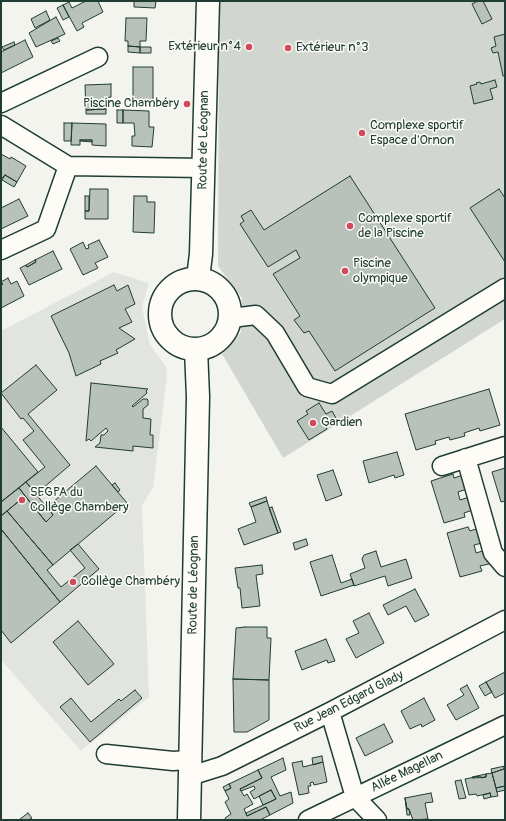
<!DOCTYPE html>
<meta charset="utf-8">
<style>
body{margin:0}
#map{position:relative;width:506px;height:821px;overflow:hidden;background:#f4f4ef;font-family:Pangolin,sans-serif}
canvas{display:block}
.frame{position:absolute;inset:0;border:2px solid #1f3d34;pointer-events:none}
</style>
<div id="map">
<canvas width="506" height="821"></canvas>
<div class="frame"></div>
</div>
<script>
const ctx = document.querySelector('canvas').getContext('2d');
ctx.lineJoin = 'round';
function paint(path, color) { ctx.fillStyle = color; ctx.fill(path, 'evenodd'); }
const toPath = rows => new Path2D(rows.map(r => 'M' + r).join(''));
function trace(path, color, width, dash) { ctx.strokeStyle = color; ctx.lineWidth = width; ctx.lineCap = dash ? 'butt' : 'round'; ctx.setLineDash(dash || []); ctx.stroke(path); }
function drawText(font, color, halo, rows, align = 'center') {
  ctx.font = font + ' Pangolin,sans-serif'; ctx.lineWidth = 3; ctx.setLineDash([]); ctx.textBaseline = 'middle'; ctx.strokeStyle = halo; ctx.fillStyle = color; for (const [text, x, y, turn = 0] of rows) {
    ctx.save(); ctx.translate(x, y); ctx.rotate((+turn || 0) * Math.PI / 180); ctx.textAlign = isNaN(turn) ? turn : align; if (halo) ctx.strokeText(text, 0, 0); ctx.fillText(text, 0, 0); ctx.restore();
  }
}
paint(toPath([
 [114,272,149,283,142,307,150,345,166,367,167,376,153,488,142,505,149,697,81,751,1,660,1,331]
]), '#e2e5df');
paint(toPath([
 [219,1,505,1,505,319,283,458,222,354,241,332,242,298,218,266]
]), '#d1d6d1');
const building = toPath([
 [86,1,98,1,103,12,82,23,84,27,77,31,63,5,69,2,72,8,86,1],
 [134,1,156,1,155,8,134,7,134,1],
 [478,1,483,1,492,19,482,24,472,4,478,1],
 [63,5,69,17,63,20,57,8,63,5],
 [46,11,50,20,35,28,31,19,46,11],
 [56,17,65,34,36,47,29,33,56,17],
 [126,18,147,18,146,41,140,41,140,47,128,46,128,41,125,41,126,18],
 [505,34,505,76,503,76,498,52,493,53,491,48,496,46,494,37,505,34],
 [58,38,60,41,53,44,51,41,58,38],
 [25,40,33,57,1,73,1,52,25,40],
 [14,42,15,45,4,50,2,47,14,42],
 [128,46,140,47,140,53,128,52,128,46],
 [140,47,151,47,151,53,140,53,140,47],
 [133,67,153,67,153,100,133,100,133,67],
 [495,80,497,87,490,89,493,99,474,104,470,86,477,84,476,83,480,82,481,84,495,80],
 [111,84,111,97,105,98,106,109,86,110,85,85,111,84],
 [106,109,106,114,86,114,86,110,106,109],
 [117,110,123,110,123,123,117,123,117,110],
 [123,110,149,111,149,127,154,127,152,147,132,146,132,136,135,136,134,123,123,123,123,110],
 [64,123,72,123,71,141,64,141,64,123],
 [72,123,106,124,106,146,92,145,92,140,80,140,80,145,71,145,72,123],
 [80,140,92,140,92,142,80,141,80,140],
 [1,154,10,159,11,157,26,166,17,182,5,175,1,179,1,154],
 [5,175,17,182,14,187,2,180,5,175],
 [350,176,435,308,335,371,309,331,304,333,294,320,300,316,273,274,300,258,296,250,268,267,240,224,244,221,241,216,251,210,264,230,350,176],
 [90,189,108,189,108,219,85,219,85,211,89,211,90,189],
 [499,189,505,198,505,262,470,208,499,189],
 [85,196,89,196,89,211,85,211,85,196],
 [134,196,147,196,147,202,155,202,154,233,133,232,134,196],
 [19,199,28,216,1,229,1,208,19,199],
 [99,240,108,257,95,263,98,268,83,275,70,249,83,242,86,249,89,248,88,245,99,240],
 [53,251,62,269,29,285,20,268,26,265,27,267,36,262,35,260,53,251],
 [35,260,36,262,27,267,26,265,35,260],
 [8,278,11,284,17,281,24,296,1,308,1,285,3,284,1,282,8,278],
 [114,285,117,291,128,285,135,304,125,309,132,322,119,328,135,339,116,350,118,353,100,361,101,364,76,376,69,353,51,316,114,285],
 [36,365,57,390,28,414,70,465,36,494,26,482,45,467,23,440,34,431,23,418,21,419,1,393,36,365],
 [91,383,148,389,146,391,147,393,132,406,133,407,143,399,147,399,148,400,148,405,143,409,143,418,151,419,150,435,153,435,153,448,133,446,133,451,95,447,100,443,101,435,104,435,108,431,106,428,91,441,89,439,86,441,91,383],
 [489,389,500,425,480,431,479,428,464,433,465,436,450,440,449,437,435,441,436,444,416,450,405,414,489,389],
 [319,403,326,414,332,411,336,418,325,425,327,429,309,440,297,421,308,414,306,411,319,403],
 [1,427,38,472,1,502,1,427],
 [397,452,404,475,395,478,394,475,369,483,363,461,397,452],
 [96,466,127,503,53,565,7,511,25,496,46,522,53,515,47,507,96,466],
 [505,468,505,501,501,502,492,472,505,468],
 [333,470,342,495,326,501,317,475,333,470],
 [453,474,454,478,466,474,470,488,458,492,460,500,472,496,476,509,464,513,465,517,444,523,431,481,453,474],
 [26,482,53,515,46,522,19,488,26,482],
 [115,483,120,490,118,492,112,485,115,483],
 [19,488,25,496,1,516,1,502,19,488],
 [266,497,267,501,251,507,249,503,266,497],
 [267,501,278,533,244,545,238,529,256,522,251,507,267,501],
 [272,507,281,532,278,533,269,508,272,507],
 [7,511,53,565,47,570,61,587,85,568,70,550,78,544,99,569,60,602,1,529,1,516,7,511],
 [468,527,470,531,482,527,486,542,474,545,476,553,489,549,493,563,480,566,482,571,460,577,447,533,468,527],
 [1,529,60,602,11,643,1,630,1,529],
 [306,539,308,545,295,550,293,543,306,539],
 [376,551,381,567,406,559,412,578,388,586,385,576,354,586,350,574,365,568,362,559,364,555,376,551],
 [332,555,341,583,352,579,354,585,321,596,310,562,332,555],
 [262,565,263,574,256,575,260,606,242,608,240,588,238,588,235,568,262,565],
 [415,589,429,615,415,622,406,606,388,615,383,605,415,589],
 [369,613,384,643,356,658,346,639,359,633,353,621,369,613],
 [78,621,114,664,88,685,53,642,78,621],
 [245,627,267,627,267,638,271,638,269,680,233,679,236,628,245,627],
 [326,639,335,661,328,663,327,660,302,670,295,651,326,639],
 [505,672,505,693,495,698,486,682,505,672],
 [233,679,269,680,269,720,247,732,234,732,233,679],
 [486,682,492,692,485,696,479,686,486,682],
 [467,685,479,708,456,720,447,705,464,695,460,689,467,685],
 [135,690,142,698,90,742,60,707,71,698,91,722,119,699,121,701,135,690],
 [424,698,435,720,422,727,421,724,410,729,401,711,424,698],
 [384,724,393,742,365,756,356,738,384,724],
 [322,756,323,762,313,765,312,758,322,756],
 [283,758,286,770,271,777,280,796,291,792,293,803,270,815,266,807,247,816,246,813,276,799,271,790,254,799,250,792,255,789,254,786,241,791,240,789,262,778,258,770,283,758],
 [302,761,303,767,323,762,327,782,314,785,313,782,310,783,311,786,308,786,309,793,299,795,292,763,302,761],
 [505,766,504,769,492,773,491,769,505,766],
 [504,767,505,767,505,786,496,788,492,773,504,769,504,767],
 [258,770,262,778,240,789,244,796,247,794,253,804,244,809,247,816,266,807,270,815,260,820,226,820,225,818,231,814,225,802,229,799,225,791,231,788,229,784,258,770],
 [492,773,498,796,491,797,490,793,477,796,476,794,469,795,465,779,480,776,481,778,486,777,486,774,492,773],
 [486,774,486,777,472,778,472,777,486,774],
 [461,780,466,798,459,799,455,781,461,780],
 [229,784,231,788,225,791,223,787,229,784],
 [505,786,505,790,497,792,496,788,505,786],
 [271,790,276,799,263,805,259,796,271,790],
 [431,793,433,802,425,803,428,819,413,820,409,809,407,809,405,798,431,793],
 [490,793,491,797,484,799,483,795,490,793],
 [405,798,407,809,409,809,410,815,407,815,405,798],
 [28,813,32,818,28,820,21,820,20,819,28,813]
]);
paint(building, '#b9c1bb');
trace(building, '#1f3d34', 1);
const minor = toPath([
 [1,103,98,57],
 [1,125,68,166],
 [1,250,46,229,68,166,204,168],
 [231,318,256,315,275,333,307,387,332,394,505,288],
 [466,458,493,553,505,567],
 [442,466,505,446],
 [330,712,355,797,377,820],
 [106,754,173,761,190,760],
 [190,776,222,766,330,712,505,620],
 [308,820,505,725]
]);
const major = toPath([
 [198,278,201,254,208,1],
 '160 314a35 35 0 1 1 70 0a35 35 0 1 1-70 0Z',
 [189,820,198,397,196,349]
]);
trace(minor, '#1f3d34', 21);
trace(major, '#1f3d34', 25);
trace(minor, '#fdfcf7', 18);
trace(major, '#fdfcf7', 22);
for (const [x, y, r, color] of [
 [249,47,4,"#d1495b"],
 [288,48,4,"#d1495b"],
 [187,104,4,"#d1495b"],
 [362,133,4,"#d1495b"],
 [350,226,4,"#d1495b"],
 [345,271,4,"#d1495b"],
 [313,423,4,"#d1495b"],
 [22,500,4,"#d1495b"],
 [73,582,4,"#d1495b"]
]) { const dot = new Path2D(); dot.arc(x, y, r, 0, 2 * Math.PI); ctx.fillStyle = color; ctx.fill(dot); trace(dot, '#fdfcf7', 1.5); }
drawText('13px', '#1f3d34', '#fdfcf7', [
 ["Extérieur n°4",241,47,"right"],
 ["Extérieur n°3",296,48],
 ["Piscine Chambéry",179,104,"right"],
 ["Complexe sportif",370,126],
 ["Espace d'Ornon",370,141],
 ["Complexe sportif",358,219],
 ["de la Piscine",358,234],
 ["Piscine",353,264],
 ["olympique",353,279],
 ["Gardien",321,423],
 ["SEGPA du",30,493],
 ["Collège Chambery",30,508],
 ["Collège Chambéry",81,582]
], 'left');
drawText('13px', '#1f3d34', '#fdfcf7', [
 ["Route de Léognan",204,140,-89],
 ["Route de Léognan",194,585,-89],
 ["Rue Jean Edgard Glady",349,702,-27],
 ["Allée Magellan",407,772,-26]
]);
</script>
